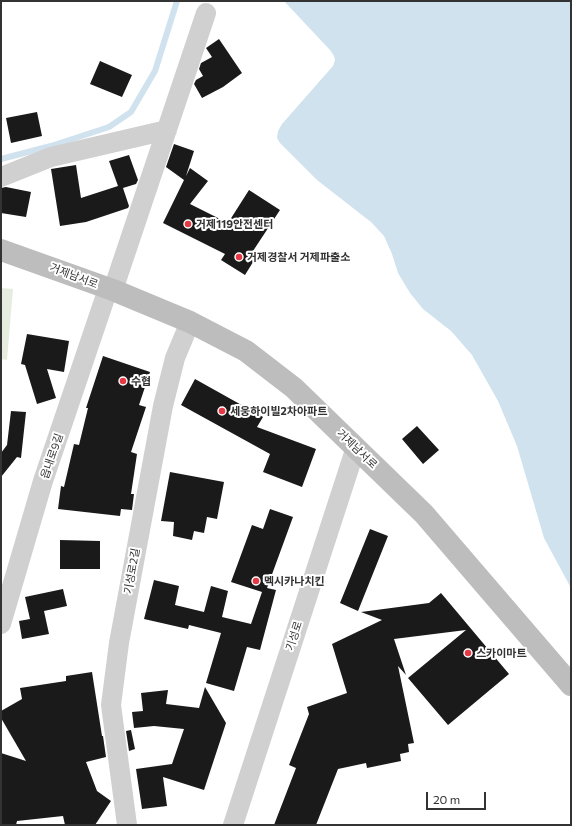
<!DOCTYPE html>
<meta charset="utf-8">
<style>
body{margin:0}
#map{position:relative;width:572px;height:826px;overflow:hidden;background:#fff;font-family:Commissioner,sans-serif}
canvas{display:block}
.frame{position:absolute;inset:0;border:2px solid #333;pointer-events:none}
.scale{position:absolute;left:426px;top:792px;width:60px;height:18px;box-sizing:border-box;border:2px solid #333;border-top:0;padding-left:5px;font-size:12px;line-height:14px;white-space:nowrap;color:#333;-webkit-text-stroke:3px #fff;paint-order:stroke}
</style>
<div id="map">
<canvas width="572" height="826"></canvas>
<div class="frame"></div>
<div class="scale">20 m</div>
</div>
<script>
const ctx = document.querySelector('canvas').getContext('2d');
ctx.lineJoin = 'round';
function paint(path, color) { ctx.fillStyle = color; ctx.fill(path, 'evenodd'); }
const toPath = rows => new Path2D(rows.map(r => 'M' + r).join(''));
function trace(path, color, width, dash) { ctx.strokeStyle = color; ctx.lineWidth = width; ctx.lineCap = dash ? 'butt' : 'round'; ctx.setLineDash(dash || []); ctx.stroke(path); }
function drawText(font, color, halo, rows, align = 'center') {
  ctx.font = font + ' Commissioner,"Noto Sans KR",sans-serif'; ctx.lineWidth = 4; ctx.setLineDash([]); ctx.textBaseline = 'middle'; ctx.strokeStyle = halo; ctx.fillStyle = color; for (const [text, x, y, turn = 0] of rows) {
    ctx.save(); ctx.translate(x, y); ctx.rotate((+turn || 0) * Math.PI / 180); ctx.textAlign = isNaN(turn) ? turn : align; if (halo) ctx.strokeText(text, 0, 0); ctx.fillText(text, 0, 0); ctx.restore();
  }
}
paint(toPath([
 [1,288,13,289,7,360,1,359]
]), '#e6ecdf');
paint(toPath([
 [284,1,571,1,571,588,544,538,517,446,498,401,472,355,451,331,423,309,410,293,398,273,392,254,384,236,371,222,317,180,280,143,277,138,278,131,282,124,333,66,335,60,334,56,330,50]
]), '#cfe2ee');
trace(toPath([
 [1,159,51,146,109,127,131,112,155,71,177,1]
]), '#cfe2ee', 6);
paint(toPath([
 [219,39,242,73,223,87,202,98,194,84,196,80,203,76,199,69,201,63,212,57,206,48],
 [100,61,132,75,122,97,90,84],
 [37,112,42,136,11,143,6,118],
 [174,144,194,151,186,176,190,168,208,181,190,204,228,223,249,190,280,210,253,251,258,254,245,275,221,260,225,254,163,223,184,180,166,167],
 [129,155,138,180,136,184,123,188,129,206,128,208,86,222,60,226,51,169,76,165,81,198,118,186,109,161],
 [6,187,31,192,26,217,1,213,1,188],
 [27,334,69,341,64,372,47,369,56,398,37,404,25,365,21,364],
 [103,356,150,372,139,405,146,407,131,452,137,454,131,494,134,494,132,510,121,509,120,516,58,509,61,486,64,487,74,444,79,445,88,408,86,408],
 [195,379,263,417,257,427,316,449,302,487,263,472,270,454,181,405],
 [11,411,26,412,21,458,17,457,1,477,1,453,7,445],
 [417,426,439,450,423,464,402,439],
 [170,472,224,482,217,519,207,517,204,533,194,531,192,540,173,536,174,522,161,521],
 [270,509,293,517,267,588,276,590,260,650,247,647,234,691,206,683,221,633,189,625,188,629,144,619,154,580,179,586,175,605,204,612,211,586,228,591,222,617,251,624,262,592,231,582,252,525,263,529],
 [370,529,388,536,358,611,340,603],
 [60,540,100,541,100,569,60,569],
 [63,589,67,606,44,611,49,634,22,639,19,621,30,619,25,597],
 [441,593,509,674,448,725,408,678,466,630,394,639,406,675,398,666,414,743,408,744,409,752,400,754,401,761,367,768,366,763,338,769,316,825,274,825,296,768,289,765,309,714,307,707,347,693,332,644,382,620,361,612,429,603],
 [92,672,102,736,103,736,106,757,86,762,97,791,111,801,95,825,65,825,63,816,17,821,16,825,1,825,1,753,26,761,1,718,1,711,22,699,20,688,66,681,66,676],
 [205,687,226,723,204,790,163,777,167,806,142,809,136,769,172,764,184,729,154,726,134,728,132,712,143,711,141,693,168,690,166,704,199,708],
 [131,730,135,749,129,751,126,731]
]), '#1a1a1a');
trace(toPath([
 [1,177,51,157,167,130],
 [113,290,206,13],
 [1,624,43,481,108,289],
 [127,825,111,705,119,643,163,406,175,358,190,322],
 [233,825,356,447]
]), '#d0d0d0', 20);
trace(toPath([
 [1,250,113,290,190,322,246,351,294,388,424,514,571,685]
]), '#bdbdbd', 22);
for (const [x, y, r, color] of [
 [188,224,4,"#e63946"],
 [239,257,4,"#e63946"],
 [123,381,4,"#e63946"],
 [222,411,4,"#e63946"],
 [256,581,4,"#e63946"],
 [468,653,4,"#e63946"]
]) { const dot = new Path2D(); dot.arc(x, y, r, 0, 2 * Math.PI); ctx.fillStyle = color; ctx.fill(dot); trace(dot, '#fff', 1.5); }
drawText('bold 11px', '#333', '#fff', [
 ["거제119안전센터",196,224],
 ["거제경찰서 거제파출소",247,257],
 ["수협",131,381],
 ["세웅하이빌2차아파트",230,411],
 ["멕시카나치킨",264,581],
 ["스카이마트",476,653]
], 'left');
drawText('11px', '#333', '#fff', [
 ["거제남서로",74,276,21],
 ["거제남서로",357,449,44],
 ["읍내로9길",52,456,-71],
 ["기성로2길",132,571,-80],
 ["기성로",294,636,-72]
]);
</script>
